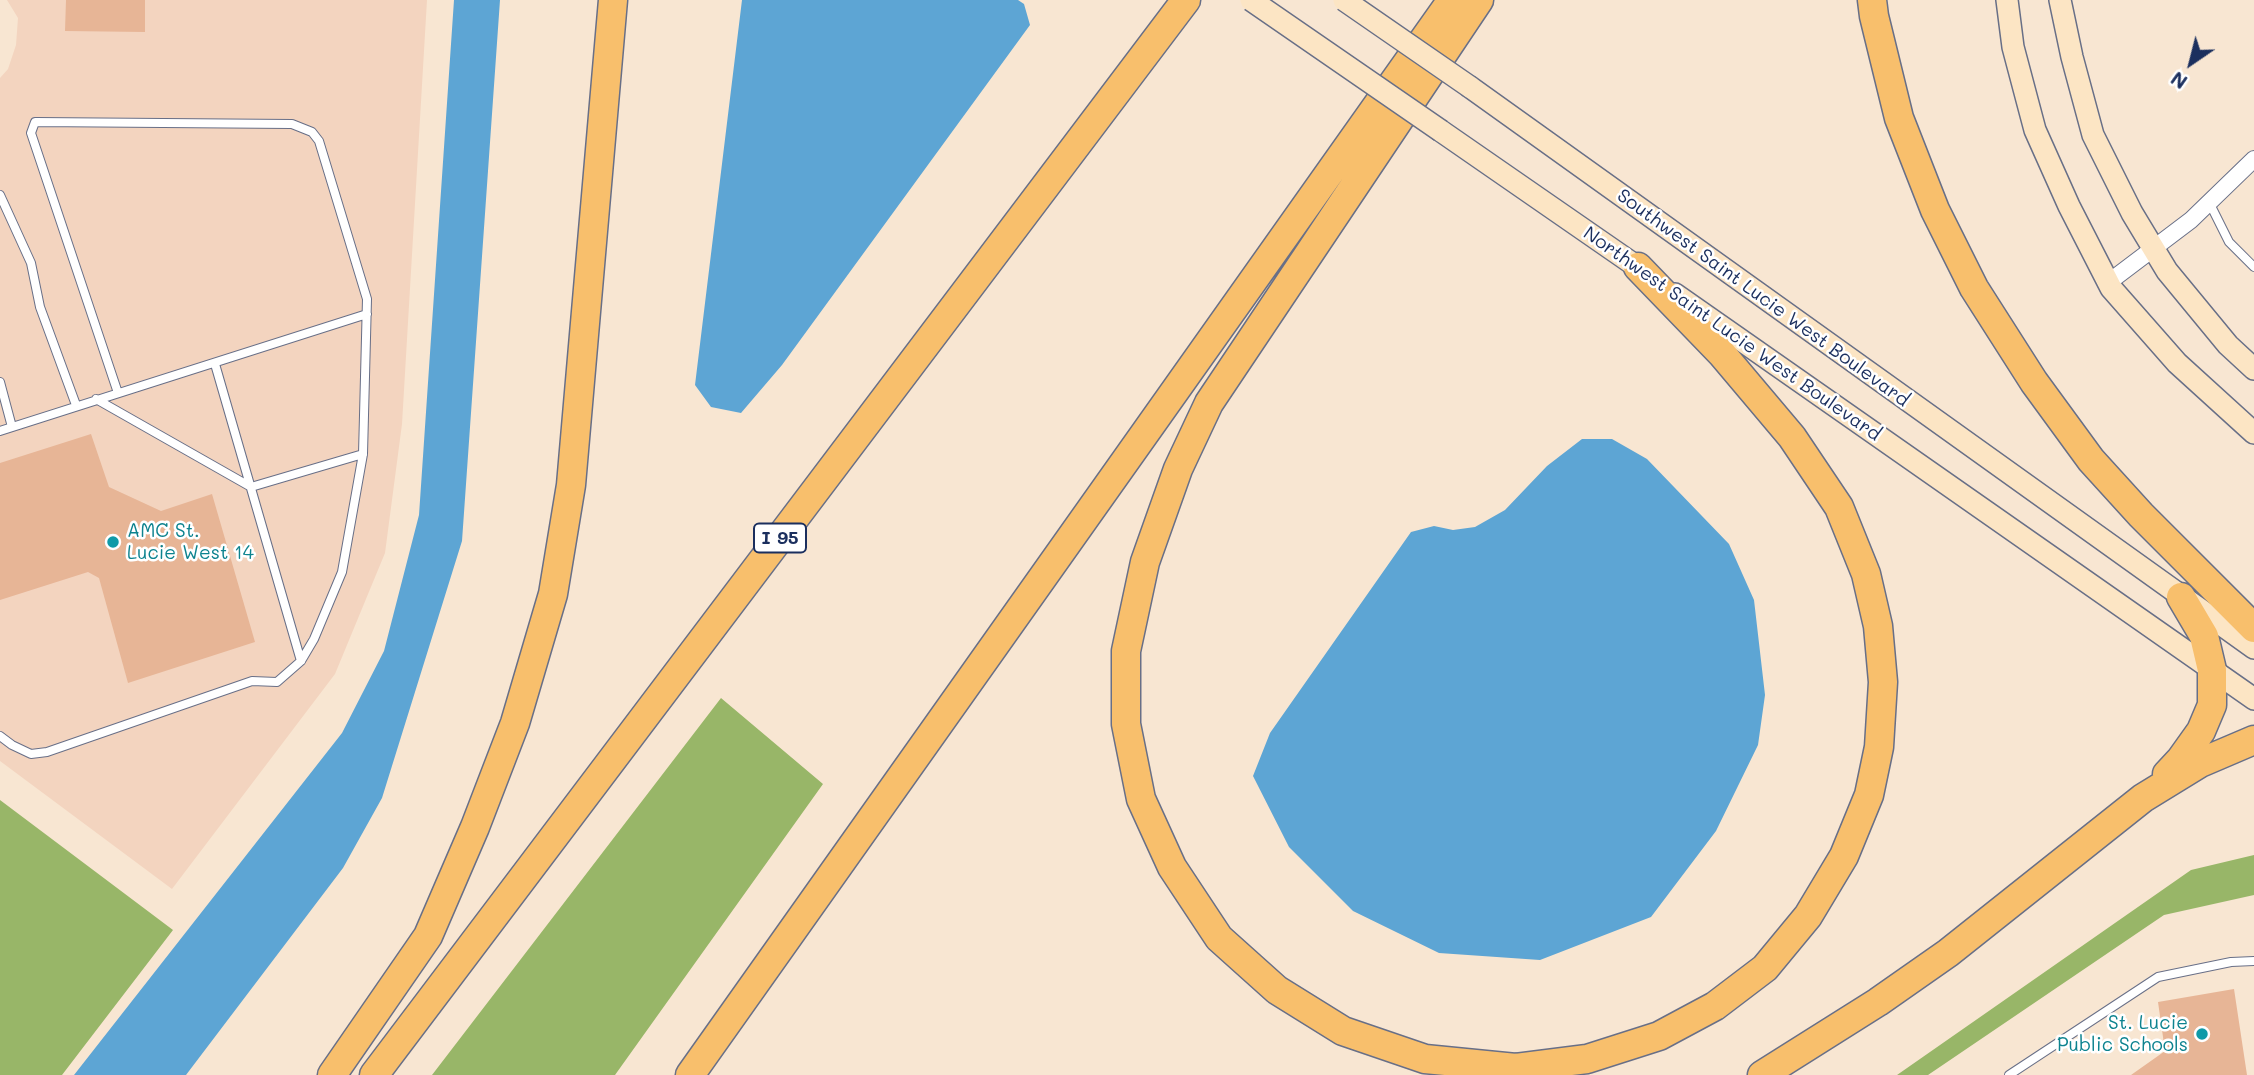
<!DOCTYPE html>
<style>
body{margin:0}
#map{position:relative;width:2254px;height:1075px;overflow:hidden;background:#f8e6d2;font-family:Mali,sans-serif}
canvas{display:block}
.north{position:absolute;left:2156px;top:28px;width:70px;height:70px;-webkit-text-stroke:5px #fff;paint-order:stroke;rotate:215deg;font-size:19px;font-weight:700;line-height:28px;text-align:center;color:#1b2f5e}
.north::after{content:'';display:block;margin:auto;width:24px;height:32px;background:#1b2f5e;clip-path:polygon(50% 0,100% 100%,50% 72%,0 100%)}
</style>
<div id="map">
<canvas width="2254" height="1075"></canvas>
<div class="north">N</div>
</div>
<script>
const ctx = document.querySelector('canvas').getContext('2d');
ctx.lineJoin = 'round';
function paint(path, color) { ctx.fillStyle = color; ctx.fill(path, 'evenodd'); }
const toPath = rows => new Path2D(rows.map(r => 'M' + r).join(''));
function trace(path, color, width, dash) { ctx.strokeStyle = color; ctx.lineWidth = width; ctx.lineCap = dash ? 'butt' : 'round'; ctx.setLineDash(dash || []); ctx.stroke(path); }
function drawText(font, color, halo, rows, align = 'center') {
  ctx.font = font + ' Mali,sans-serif'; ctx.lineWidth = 5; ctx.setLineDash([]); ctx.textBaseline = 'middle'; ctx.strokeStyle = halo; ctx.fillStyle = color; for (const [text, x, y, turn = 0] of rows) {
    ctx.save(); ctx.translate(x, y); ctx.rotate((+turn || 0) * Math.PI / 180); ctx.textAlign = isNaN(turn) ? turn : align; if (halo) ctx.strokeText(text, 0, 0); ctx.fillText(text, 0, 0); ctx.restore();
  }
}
paint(toPath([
 [7,0,427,0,402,424,385,553,335,674,172,889,0,761,0,78,8,69,16,45,18,18]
]), '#f3d4bf');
paint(toPath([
 [721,698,823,784,615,1075,432,1075],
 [0,800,173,930,62,1075,0,1075],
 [2254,855,2254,895,2164,915,1928,1075,1897,1075,2191,870]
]), '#98b668');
paint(toPath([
 [454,0,500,0,462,541,382,798,343,868,186,1075,74,1075,342,733,384,651,419,515],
 [742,0,1018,0,1024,4,1030,25,782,365,741,413,711,407,695,385],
 [1582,439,1612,439,1647,459,1729,544,1754,600,1765,695,1758,745,1716,831,1651,917,1540,960,1439,953,1353,911,1289,847,1253,776,1270,733,1411,532,1434,526,1453,530,1475,527,1505,510,1547,466]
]), '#5da5d4');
paint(toPath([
 [66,0,145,0,145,32,65,31],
 [91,434,109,487,161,511,212,494,255,642,128,683,99,578,88,572,0,600,0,463],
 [2234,989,2247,1075,2131,1075,2165,1051,2158,1002]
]), '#e7b596');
const lane = toPath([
 [0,195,31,263,40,307,76,405],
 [2209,202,2229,242,2254,267],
 [215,364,301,661],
 [0,382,12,427],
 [96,399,251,487,363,454],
 [0,431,367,314],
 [0,736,12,745,31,754,47,752,252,681,277,682,301,661,314,639,342,572,363,454,367,299,319,141,312,132,292,124,35,122,31,133,118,393],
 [2009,1075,2158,977,2231,962,2254,961]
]);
const street = toPath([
 [2109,282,2191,220,2254,159]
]);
const secondary = toPath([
 [2007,0,2013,47,2035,130,2069,206,2111,288,2177,363,2254,433],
 [2060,0,2072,57,2093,135,2132,213,2167,271,2228,345,2254,369],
 [1470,87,2254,648],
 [1441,131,1649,275],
 [1675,294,2254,699]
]);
const highway = toPath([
 [1479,0,1209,403,1178,469,1145,562,1126,651,1126,724,1141,799,1172,867,1219,938,1277,990,1343,1031,1425,1059,1516,1068,1587,1059,1659,1036,1715,1006,1765,968,1808,916,1844,856,1869,795,1879,747,1883,682,1878,626,1866,574,1839,507,1792,437,1722,354,1638,267],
 [1872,0,1874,16,1899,118,1935,210,1974,288,2034,382,2091,460,2141,515,2254,628],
 [2167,774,2181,759,2201,731,2212,705,2212,670,2204,636,2181,597],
 [332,1075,428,936,475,827,515,723,553,594,571,485,613,0],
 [374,1075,1186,0],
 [690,1075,1452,0],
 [1762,1075,1878,1002,1948,953,2143,798,2200,763,2254,740]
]);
trace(lane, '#686f87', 10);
trace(street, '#686f87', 18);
trace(secondary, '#686f87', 24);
trace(highway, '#686f87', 31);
trace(lane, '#fff', 8);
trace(street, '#fff', 16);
trace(secondary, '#fce5c4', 21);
trace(highway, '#f8bf6c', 28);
const secondaryBridge = toPath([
 [1251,0,1441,131],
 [1344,0,1470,87]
]);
trace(secondaryBridge, '#686f87', 24, []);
trace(secondaryBridge, '#fce5c4', 21);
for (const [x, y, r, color] of [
 [113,542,7,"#0f9aa8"],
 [2202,1034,7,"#0f9aa8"]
]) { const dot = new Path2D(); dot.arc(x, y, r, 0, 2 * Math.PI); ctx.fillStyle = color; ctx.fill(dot); trace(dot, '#fff', 2.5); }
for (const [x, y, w] of [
 [780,538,52]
]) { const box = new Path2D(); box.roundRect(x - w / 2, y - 14.5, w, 29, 5); ctx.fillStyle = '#fff'; ctx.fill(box); trace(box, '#1b2f5e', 2); }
drawText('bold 18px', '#1b2f5e', null, [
 ["I 95",780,538]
]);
drawText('19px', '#1b2f5e', '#fff', [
 ["Southwest Saint Lucie West Boulevard",1763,298,36],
 ["Northwest Saint Lucie West Boulevard",1732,334,35]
]);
drawText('19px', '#0d838f', '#fff', [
 ["AMC St.",127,531],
 ["Lucie West 14",127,553],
 ["St. Lucie",2188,1023,"right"],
 ["Public Schools",2188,1045,"right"]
], 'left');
</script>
